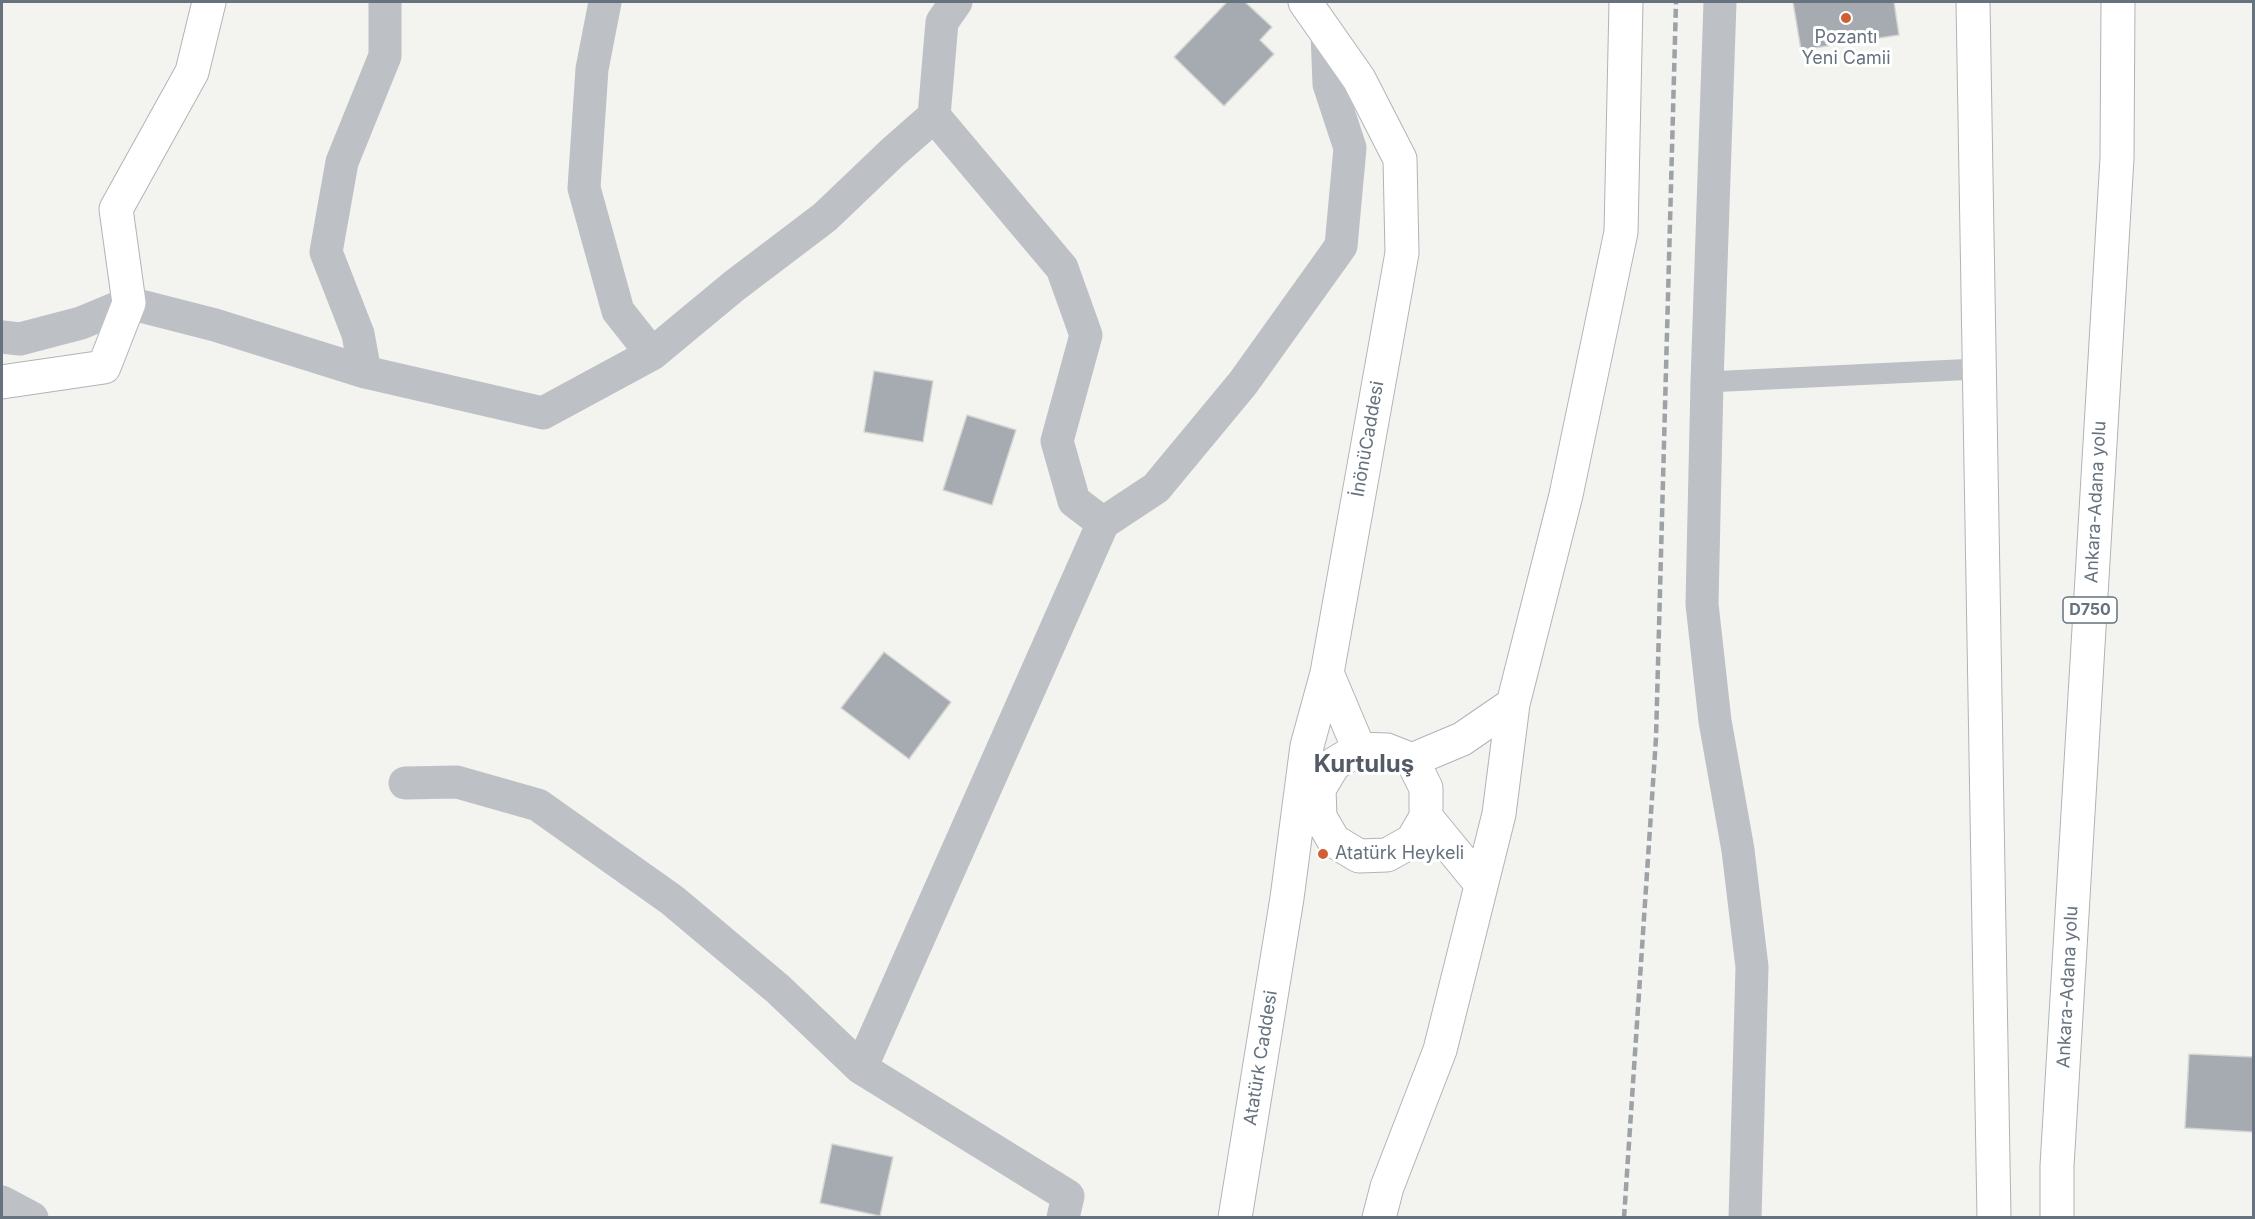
<!DOCTYPE html>
<meta charset="utf-8">
<style>
body{margin:0}
#map{position:relative;width:2255px;height:1219px;overflow:hidden;background:#f3f3f0;font-family:Inter,sans-serif}
canvas{display:block}
.frame{position:absolute;inset:0;border:3px solid #66727e;pointer-events:none}
</style>
<div id="map">
<canvas width="2255" height="1219"></canvas>
<div class="frame"></div>
</div>
<script>
const ctx = document.querySelector('canvas').getContext('2d');
ctx.lineJoin = 'round';
function paint(path, color) { ctx.fillStyle = color; ctx.fill(path, 'evenodd'); }
const toPath = rows => new Path2D(rows.map(r => 'M' + r).join(''));
function trace(path, color, width, dash) { ctx.strokeStyle = color; ctx.lineWidth = width; ctx.lineCap = dash ? 'butt' : 'round'; ctx.setLineDash(dash || []); ctx.stroke(path); }
function drawText(font, color, halo, rows, align = 'center') {
  ctx.font = font + ' Inter,sans-serif'; ctx.lineWidth = 6; ctx.setLineDash([]); ctx.textBaseline = 'middle'; ctx.strokeStyle = halo; ctx.fillStyle = color; for (const [text, x, y, turn = 0] of rows) {
    ctx.save(); ctx.translate(x, y); ctx.rotate((+turn || 0) * Math.PI / 180); ctx.textAlign = isNaN(turn) ? turn : align; if (halo) ctx.strokeText(text, 0, 0); ctx.fillText(text, 0, 0); ctx.restore();
  }
}
const building = toPath([
 [1227,2,1245,2,1272,27,1260,40,1274,54,1224,106,1174,57,1227,2],
 [1793,2,1894,2,1899,35,1801,50,1793,2],
 [874,371,933,381,923,442,864,432,874,371],
 [967,415,1016,430,992,505,943,490,967,415],
 [884,652,951,702,909,759,841,708,884,652],
 [2189,1054,2254,1057,2254,1132,2185,1128,2189,1054],
 [832,1144,893,1157,880,1216,820,1203,832,1144]
]);
paint(building, '#a5abb0');
trace(building, '#d5d5d3', 1.5);
const secondary = toPath([
 [2,382,104,367,129,303,116,209,192,72,209,2],
 [1327,673,1359,749],
 [1412,760,1462,739,1513,704],
 [1426,817,1412,841,1387,855,1359,856,1334,841,1320,817,1319,789,1334,764,1359,749,1387,750,1412,760,1426,788,1426,817,1481,884],
 [1235,1218,1287,898,1307,746,1327,673,1402,253,1400,159,1359,79,1305,2],
 [1379,1218,1387,1187,1440,1050,1499,814,1513,704,1566,495,1621,232,1626,2]
]);
const highway = toPath([
 [1973,2,1994,1218],
 [2057,1218,2057,1166,2117,158,2118,2]
]);
trace(secondary, '#b0b4b8', 35);
trace(highway, '#b0b3b6', 35);
trace(toPath([
 [1707,382,1977,369]
]), '#bdc0c4', 21);
trace(toPath([
 [605,2,592,69,584,188,618,311,652,354],
 [1720,2,1707,382,1702,604,1715,721,1738,850,1752,967,1745,1218],
 [934,116,1062,268,1086,335,1057,441,1074,501,1103,523],
 [2,337,20,339,81,323,129,303,215,325,365,372,543,413,652,354,734,286,825,217,892,153,934,116,942,22,956,2],
 [365,372,358,334,326,252,342,162,385,56,385,2],
 [405,783,457,782,538,805,672,900,778,989,861,1068],
 [2,1202,32,1218],
 [1063,1218,1068,1196,861,1068,1103,523,1156,488,1243,383,1341,246,1350,148,1329,84,1327,33]
]), '#bdc0c4', 33);
trace(secondary, '#fff', 33);
trace(highway, '#fff', 33);
trace(toPath([
 [1624,1218,1656,738,1676,2]
]), '#9da2a7', 4.5, [9, 4.5]);
for (const [x, y, r, color] of [
 [1846,18,6,"#cf6034"],
 [1323,854,6,"#cf6034"]
]) { const dot = new Path2D(); dot.arc(x, y, r, 0, 2 * Math.PI); ctx.fillStyle = color; ctx.fill(dot); trace(dot, '#fff', 2); }
for (const [x, y, w] of [
 [2090,610,54]
]) { const box = new Path2D(); box.roundRect(x - w / 2, y - 13, w, 26, 4.5); ctx.fillStyle = '#fff'; ctx.fill(box); trace(box, '#66727e', 1.5); }
drawText('bold 16px', '#66727e', null, [
 ["D750",2090,610]
]);
drawText('18px', '#66727e', '#fff', [
 ["Pozantı",1846,38],
 ["Yeni Camii",1846,59],
 ["Atatürk Heykeli",1335,854,"left"]
]);
drawText('18px', '#66727e', '#fff', [
 ["İnönüCaddesi",1368,439,-80],
 ["Ankara-Adana yolu",2096,502,-87],
 ["Ankara-Adana yolu",2068,987,-87],
 ["Atatürk Caddesi",1261,1058,-81]
]);
drawText('bold 24px', '#535b64', '#fff', [
 ["Kurtuluş",1364,765]
]);
</script>
